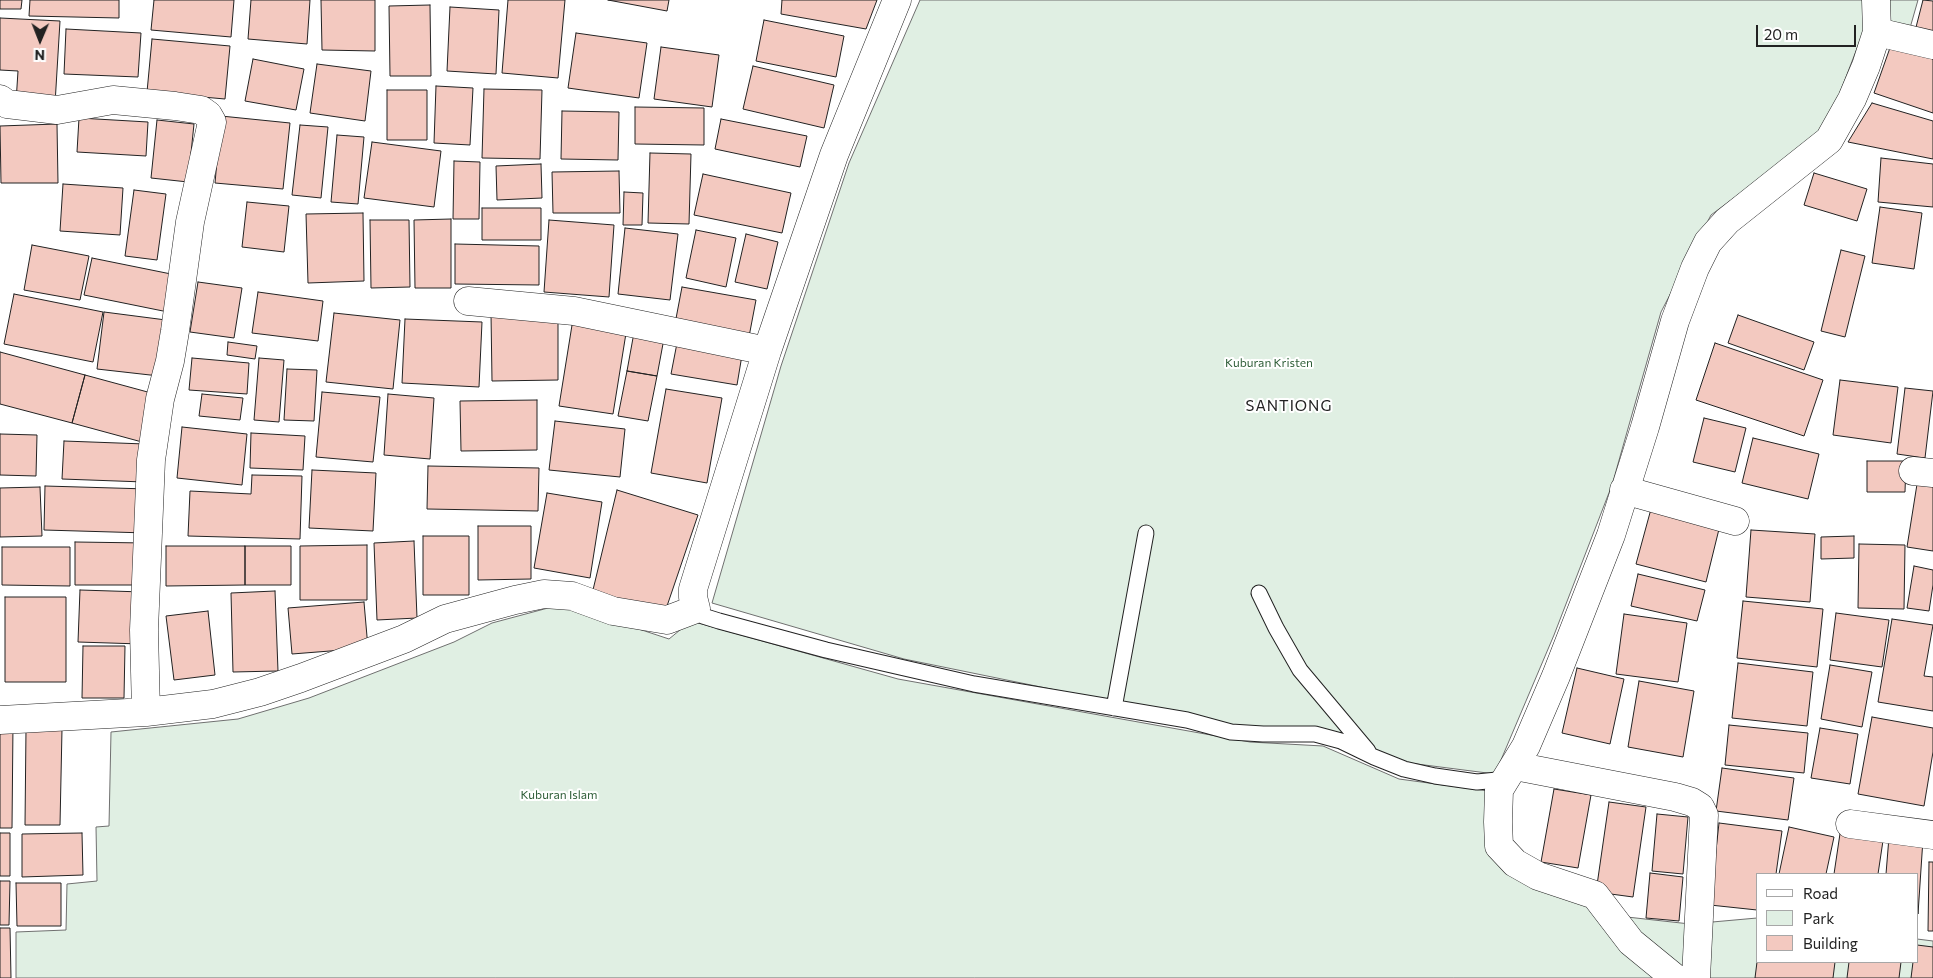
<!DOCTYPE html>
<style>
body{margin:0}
#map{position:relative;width:1933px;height:978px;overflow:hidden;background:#fff;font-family:Commissioner,sans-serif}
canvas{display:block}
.legend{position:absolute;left:1756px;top:873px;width:162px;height:90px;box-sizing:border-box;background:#fff;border:1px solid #a7a7a7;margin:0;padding:6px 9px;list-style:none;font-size:15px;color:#222}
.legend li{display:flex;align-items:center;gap:10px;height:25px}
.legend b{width:25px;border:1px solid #a7a7a7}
.north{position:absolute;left:15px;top:15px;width:50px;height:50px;-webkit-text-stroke:4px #fff;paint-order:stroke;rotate:181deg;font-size:14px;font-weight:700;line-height:20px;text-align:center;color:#222}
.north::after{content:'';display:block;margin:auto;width:18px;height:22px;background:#222;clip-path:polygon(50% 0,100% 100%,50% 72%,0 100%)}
.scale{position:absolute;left:1756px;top:25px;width:100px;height:22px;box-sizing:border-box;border:2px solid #222;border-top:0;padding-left:6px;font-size:15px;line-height:18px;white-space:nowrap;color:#222;-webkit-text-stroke:4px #fff;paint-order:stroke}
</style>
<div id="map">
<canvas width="1933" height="978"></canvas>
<ul class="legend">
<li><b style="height:6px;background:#fff"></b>Road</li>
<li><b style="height:14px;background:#e0efe3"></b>Park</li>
<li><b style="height:14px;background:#f3c9c0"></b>Building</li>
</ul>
<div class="north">N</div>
<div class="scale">20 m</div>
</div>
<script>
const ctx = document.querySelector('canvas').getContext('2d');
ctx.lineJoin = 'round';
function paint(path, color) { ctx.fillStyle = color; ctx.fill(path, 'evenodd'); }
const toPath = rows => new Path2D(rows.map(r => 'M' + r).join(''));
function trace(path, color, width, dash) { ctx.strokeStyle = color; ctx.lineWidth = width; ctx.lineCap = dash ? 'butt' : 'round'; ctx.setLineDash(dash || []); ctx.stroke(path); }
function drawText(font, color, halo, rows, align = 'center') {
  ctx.font = font + ' Commissioner,sans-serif'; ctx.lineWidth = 4; ctx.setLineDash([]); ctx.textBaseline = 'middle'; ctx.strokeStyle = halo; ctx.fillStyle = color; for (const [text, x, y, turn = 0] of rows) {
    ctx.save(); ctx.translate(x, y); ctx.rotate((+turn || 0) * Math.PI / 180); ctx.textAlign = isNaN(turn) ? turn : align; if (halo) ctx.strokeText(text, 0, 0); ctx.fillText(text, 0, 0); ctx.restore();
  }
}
const green = toPath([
 [920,0,1918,0,1908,35,1864,30,1826,129,1711,215,1661,312,1612,485,1554,635,1495,774,1409,763,1325,730,1251,730,904,659,712,603,781,366,849,163,920,0],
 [563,604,669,639,691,621,898,679,1250,742,1323,746,1399,779,1488,791,1491,844,1627,917,1690,924,1757,918,1757,962,1917,962,1917,939,1933,941,1933,978,16,978,16,932,66,930,67,884,97,881,96,827,109,826,111,732,238,719,309,698,454,642,492,623,563,604]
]);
paint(green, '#e0efe3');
trace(green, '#6f6f6f', 1);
const building = toPath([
 [0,0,22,0,21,9,0,9,0,0],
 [30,0,119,0,119,18,29,16,30,0],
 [154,0,234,0,231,37,151,30,154,0],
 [251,0,310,0,307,44,248,39,251,0],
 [321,0,375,0,375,51,322,50,321,0],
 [508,0,565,0,558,78,502,73,508,0],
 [608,0,669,0,667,11,608,0],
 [782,0,877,0,866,29,781,14,782,0],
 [1923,0,1933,1,1933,37,1914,35,1923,0],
 [430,5,431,76,390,76,389,6,430,5],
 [450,7,499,10,496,74,447,71,450,7],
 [0,18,60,21,55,104,16,102,18,71,0,70,0,18],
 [764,20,844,36,836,77,756,61,764,20],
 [66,29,141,33,138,77,64,74,66,29],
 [576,33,647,43,639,98,568,88,576,33],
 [152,39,230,46,225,99,147,92,152,39],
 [1891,45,1933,59,1933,113,1874,93,1891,45],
 [661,47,719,55,712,107,654,99,661,47],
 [253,59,304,69,296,110,245,101,253,59],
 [317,64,371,71,365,121,310,113,317,64],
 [753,66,834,85,824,128,743,109,753,66],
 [436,86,473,88,470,145,434,143,436,86],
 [484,89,542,90,540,159,482,158,484,89],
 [387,90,427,90,427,140,387,140,387,90],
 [1872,103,1933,121,1933,159,1848,142,1872,103],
 [635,107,704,108,704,145,635,144,635,107],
 [562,111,619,112,618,160,561,159,562,111],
 [221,116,290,123,283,189,215,183,221,116],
 [79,118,148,122,146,156,77,152,79,118],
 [721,119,807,136,800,167,715,149,721,119],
 [157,120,194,124,188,182,151,178,157,120],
 [57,124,58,183,1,183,0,126,57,124],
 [300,125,328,127,321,198,292,195,300,125],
 [337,135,364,137,358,204,331,202,337,135],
 [372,142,441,151,434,207,364,198,372,142],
 [650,153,691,154,689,224,648,223,650,153],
 [1881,158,1933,164,1933,207,1878,202,1881,158],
 [454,161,480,162,479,219,453,219,454,161],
 [541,164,542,198,497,200,496,166,541,164],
 [619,171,620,213,553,213,552,172,619,171],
 [1814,173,1867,189,1857,221,1804,205,1814,173],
 [703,174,791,193,782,233,694,215,703,174],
 [63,184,123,188,120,235,60,231,63,184],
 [134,190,166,194,157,260,125,256,134,190],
 [624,192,643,193,642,225,623,225,624,192],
 [247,202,289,206,284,252,242,247,247,202],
 [1880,207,1922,213,1914,269,1872,263,1880,207],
 [482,208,541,208,541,240,482,240,482,208],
 [363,213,364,281,308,283,306,214,363,213],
 [451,219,451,288,415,288,414,220,451,219],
 [370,220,409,220,410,287,371,288,370,220],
 [549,220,614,225,609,297,544,292,549,220],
 [625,228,678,234,670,300,618,294,625,228],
 [696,230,736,238,726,287,686,278,696,230],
 [746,234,778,242,767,289,735,282,746,234],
 [455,244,539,246,539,285,455,284,455,244],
 [32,245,89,256,80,300,24,290,32,245],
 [1841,250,1865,256,1845,337,1821,331,1841,250],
 [92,258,176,275,168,312,84,295,92,258],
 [198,282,242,288,234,338,190,332,198,282],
 [682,287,756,300,748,342,674,329,682,287],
 [258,292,323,301,318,341,252,333,258,292],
 [14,294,103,312,93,362,4,344,14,294],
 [104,312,166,320,159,376,97,369,104,312],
 [334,313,400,320,393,389,326,382,334,313],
 [558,313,558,380,492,381,491,314,558,313],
 [1738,315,1814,342,1804,370,1728,343,1738,315],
 [405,319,482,322,479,387,402,383,405,319],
 [573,319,627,327,613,414,559,406,573,319],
 [635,327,665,333,657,376,627,371,635,327],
 [678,338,743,349,737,385,671,374,678,338],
 [228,342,257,346,255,359,227,355,228,342],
 [1715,343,1823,380,1804,436,1696,400,1715,343],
 [0,352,85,375,72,423,0,404,0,352],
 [192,358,249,363,247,394,189,390,192,358],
 [259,358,284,360,279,422,254,420,259,358],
 [287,369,317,370,314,421,284,420,287,369],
 [627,371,657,376,648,421,618,416,627,371],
 [85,375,155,394,142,442,72,423,85,375],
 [1840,380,1898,387,1891,443,1833,435,1840,380],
 [1905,388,1933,391,1925,458,1897,454,1905,388],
 [666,389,722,398,707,483,651,473,666,389],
 [322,392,380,397,373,462,316,457,322,392],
 [202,394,243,398,240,420,199,416,202,394],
 [388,394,434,398,430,459,384,455,388,394],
 [537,400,537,450,461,451,460,401,537,400],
 [1704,418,1746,428,1735,472,1693,462,1704,418],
 [555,421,625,429,620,477,549,470,555,421],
 [182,427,247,434,242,485,177,478,182,427],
 [251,433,305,436,303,470,250,468,251,433],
 [0,434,37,435,36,476,0,475,0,434],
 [1753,438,1819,454,1808,499,1742,483,1753,438],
 [64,441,145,444,144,482,62,479,64,441],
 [1867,461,1906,461,1905,492,1867,492,1867,461],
 [428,466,539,468,538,511,427,509,428,466],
 [312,470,376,473,373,531,309,528,312,470],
 [252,475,302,476,300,539,188,536,190,491,251,494,252,475],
 [1918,478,1933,481,1933,551,1907,547,1918,478],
 [45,486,148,489,147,533,44,530,45,486],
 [40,487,42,536,0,537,0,488,40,487],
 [617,490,698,515,666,609,592,594,617,490],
 [547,493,602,502,590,578,534,568,547,493],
 [1651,509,1720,525,1706,582,1636,564,1651,509],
 [478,526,531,526,531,579,478,580,478,526],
 [1751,530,1815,534,1810,602,1746,597,1751,530],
 [423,536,469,536,469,595,423,595,423,536],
 [1854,536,1854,558,1821,559,1821,537,1854,536],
 [414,541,417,618,377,620,374,543,414,541],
 [75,542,146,543,146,585,75,585,75,542],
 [1859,544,1905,545,1904,609,1858,608,1859,544],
 [367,545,367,600,300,600,300,546,367,545],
 [166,546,245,546,245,585,166,586,166,546],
 [245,546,291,546,291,585,245,585,245,546],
 [2,547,70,547,70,586,2,585,2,547],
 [1914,566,1933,570,1933,585,1929,611,1907,608,1914,566],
 [1638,574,1705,590,1697,621,1631,606,1638,574],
 [80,590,143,592,141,644,78,642,80,590],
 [275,591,278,671,233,672,231,593,275,591],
 [5,597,66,597,66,682,5,682,5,597],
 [1743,601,1823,609,1817,667,1737,658,1743,601],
 [364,602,368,648,292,654,288,608,364,602],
 [208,611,215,675,174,680,166,616,208,611],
 [1836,613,1889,620,1882,667,1830,660,1836,613],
 [1624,614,1687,623,1678,682,1616,674,1624,614],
 [1892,619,1933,625,1924,676,1933,677,1933,711,1878,702,1892,619],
 [83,646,125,646,124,698,82,698,83,646],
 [1738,663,1813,672,1807,726,1732,718,1738,663],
 [1830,665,1872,672,1862,727,1821,719,1830,665],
 [1577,668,1624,679,1610,744,1562,733,1577,668],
 [1639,681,1694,691,1683,757,1628,747,1639,681],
 [1872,717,1933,728,1933,752,1924,806,1858,794,1872,717],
 [0,724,13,724,12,828,0,828,0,724],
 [1729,725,1808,733,1804,773,1725,765,1729,725],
 [1820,728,1858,734,1850,784,1811,778,1820,728],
 [26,729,62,729,60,825,25,825,26,729],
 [1722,768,1794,778,1788,820,1716,811,1722,768],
 [1554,789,1591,795,1578,868,1541,862,1554,789],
 [1609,802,1646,807,1633,897,1596,892,1609,802],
 [1657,814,1688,817,1683,874,1652,871,1657,814],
 [1719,823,1782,831,1776,874,1757,874,1757,910,1710,905,1719,823],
 [1789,827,1834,837,1826,874,1779,874,1789,827],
 [1841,827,1884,834,1878,874,1834,874,1841,827],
 [0,833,10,833,10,876,0,876,0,833],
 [82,833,83,875,22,877,22,834,82,833],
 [1889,837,1923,839,1918,914,1917,874,1886,874,1889,837],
 [1929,862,1933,862,1933,931,1928,931,1929,862],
 [1650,873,1683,877,1679,921,1646,918,1650,873],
 [0,881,10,881,9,925,0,925,0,881],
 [16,883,61,883,61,926,17,926,16,883],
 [0,928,10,928,11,978,0,978,0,928],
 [1917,945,1933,947,1933,978,1911,978,1913,962,1917,962,1917,945],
 [1757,962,1835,962,1833,978,1755,978,1757,962],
 [1849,962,1901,962,1899,978,1847,978,1849,962]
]);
paint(building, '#f3c9c0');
trace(building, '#222', 1);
const service = toPath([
 [1259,593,1276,628,1300,670,1368,751],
 [696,609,703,616,719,621,826,650,974,684,1187,720,1231,732,1263,734,1315,734,1341,741,1374,757,1404,769,1435,776,1477,782,1497,780,1506,777],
 [1114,708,1146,533]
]);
const minor = toPath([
 [1877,32,1933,45],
 [0,99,7,104,57,110,113,100,175,106,201,110,208,115,212,122,190,222,175,331,170,361,160,399,151,460,144,630,146,712],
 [468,301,574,311,767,351],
 [1913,471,1933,473],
 [1624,490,1735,521],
 [0,720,146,712,213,704,260,692,301,678,404,639,445,619,515,600,544,594,572,596,613,611,667,620,696,609,693,597,693,589,767,351,834,155,897,0],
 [1515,766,1675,797,1692,802,1700,807,1704,815,1696,978],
 [1850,824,1933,835],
 [1675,978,1631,942,1595,895,1538,876,1515,863,1499,846,1498,822,1499,790,1526,746,1556,676,1611,535,1645,427,1675,321,1695,268,1708,242,1727,221,1829,140,1852,99,1866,66,1877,32,1876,0]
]);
trace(service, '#222', 17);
trace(minor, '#222', 29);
trace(service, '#fff', 15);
trace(minor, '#fff', 28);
drawText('12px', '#2f5e38', '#fff', [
 ["Kuburan Kristen",1269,363],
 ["Kuburan Islam",559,795]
]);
ctx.letterSpacing = '1px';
drawText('15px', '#222', '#fff', [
 ["SANTIONG",1289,406]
]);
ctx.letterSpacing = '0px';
</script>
